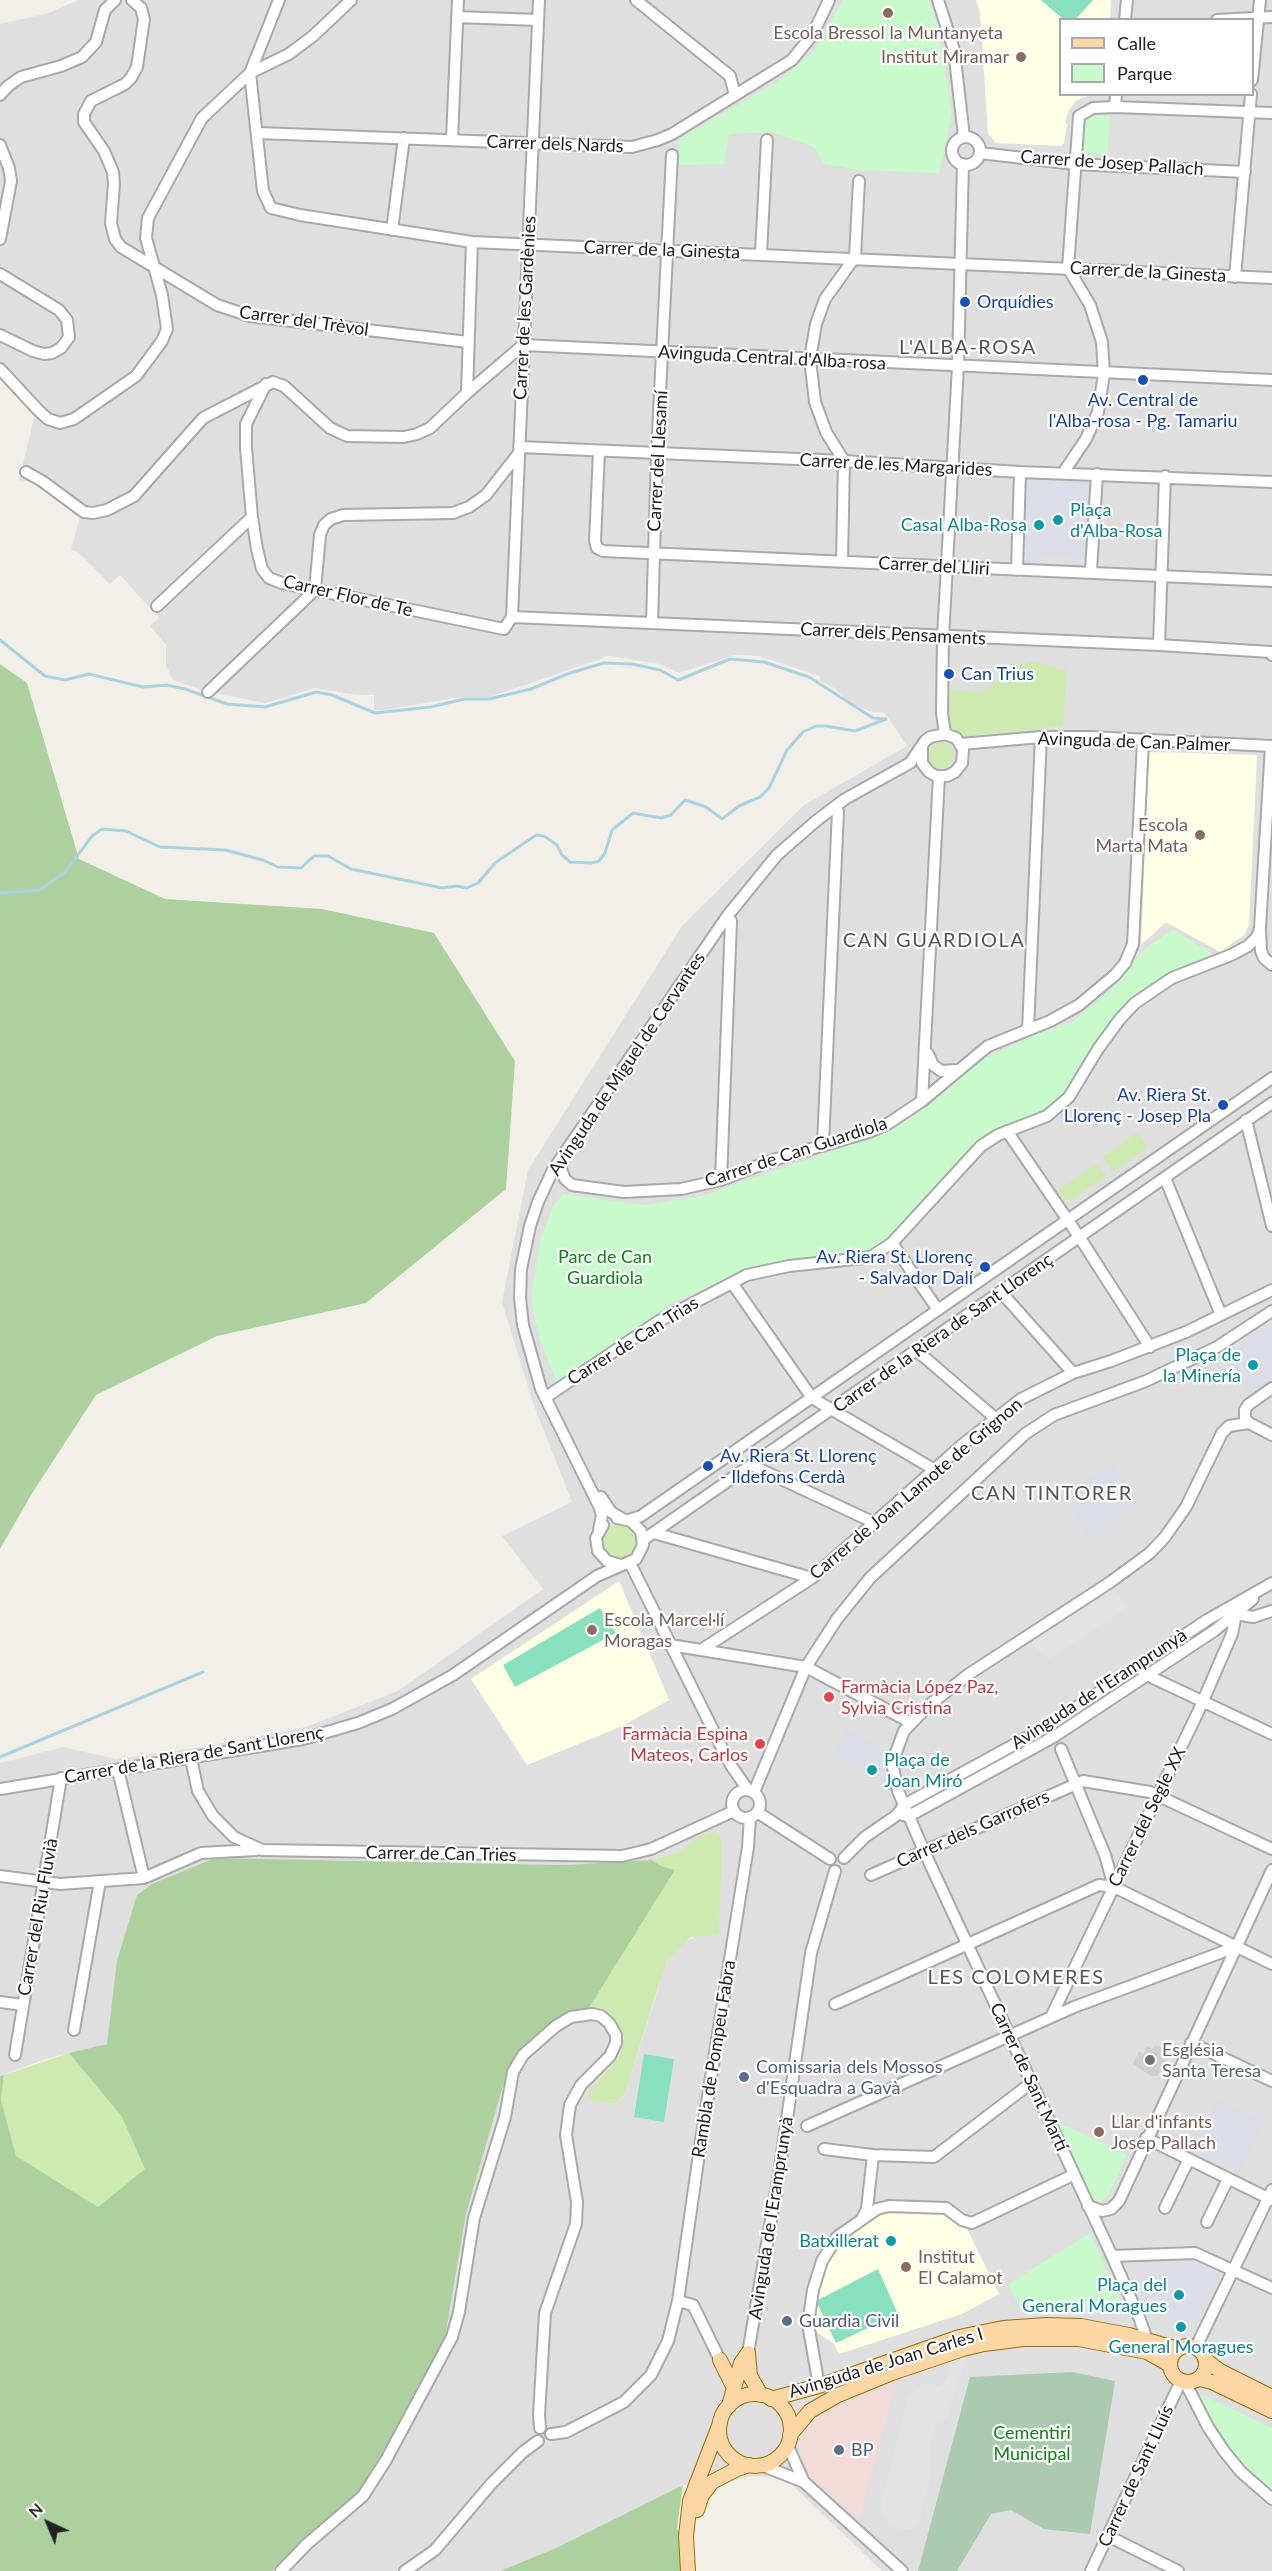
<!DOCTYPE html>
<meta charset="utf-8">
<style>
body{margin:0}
#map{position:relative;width:1272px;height:2571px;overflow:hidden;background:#f2efe9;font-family:Lato,sans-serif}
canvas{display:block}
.legend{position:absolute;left:1059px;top:18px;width:195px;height:78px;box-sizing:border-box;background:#fff;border:2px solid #a7a7a7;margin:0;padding:8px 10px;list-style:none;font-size:18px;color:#222}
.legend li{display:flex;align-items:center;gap:12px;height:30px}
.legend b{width:30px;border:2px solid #a7a7a7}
.north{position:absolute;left:18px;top:2493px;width:60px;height:60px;-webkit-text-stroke:4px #fff;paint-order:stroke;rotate:316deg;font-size:16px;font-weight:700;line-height:24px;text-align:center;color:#222}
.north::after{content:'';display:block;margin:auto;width:21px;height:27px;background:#222;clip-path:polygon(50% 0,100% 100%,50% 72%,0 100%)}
</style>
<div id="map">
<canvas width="1272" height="2571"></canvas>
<ul class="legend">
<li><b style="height:8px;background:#fcd6a4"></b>Calle</li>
<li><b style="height:16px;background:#c8facc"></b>Parque</li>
</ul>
<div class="north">N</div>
</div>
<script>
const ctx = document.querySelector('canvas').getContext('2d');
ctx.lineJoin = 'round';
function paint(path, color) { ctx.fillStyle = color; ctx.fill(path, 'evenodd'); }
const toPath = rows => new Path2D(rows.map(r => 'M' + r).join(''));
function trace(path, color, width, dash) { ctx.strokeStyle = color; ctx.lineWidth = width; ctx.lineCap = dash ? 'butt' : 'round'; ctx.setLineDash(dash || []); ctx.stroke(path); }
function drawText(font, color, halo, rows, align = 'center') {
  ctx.font = font + ' Lato,sans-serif'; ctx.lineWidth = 4.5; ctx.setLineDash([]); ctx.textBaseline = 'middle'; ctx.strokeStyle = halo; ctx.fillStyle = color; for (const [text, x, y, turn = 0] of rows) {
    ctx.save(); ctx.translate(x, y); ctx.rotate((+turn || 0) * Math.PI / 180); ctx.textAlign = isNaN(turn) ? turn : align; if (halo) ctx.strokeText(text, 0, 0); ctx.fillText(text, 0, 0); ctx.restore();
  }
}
paint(toPath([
 [78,0,1272,0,1272,2571,882,2571,789,2482,775,2477,752,2476,730,2482,714,2490,683,2485,556,2548,500,2571,272,2571,315,2530,357,2495,445,2338,466,2214,503,2086,517,2052,552,2021,581,2009,593,2008,606,2012,621,2028,624,2042,620,2054,596,2083,591,2100,615,2104,625,2094,658,1989,663,1965,681,1944,696,1936,699,1838,680,1851,652,1860,565,1865,215,1858,110,2027,107,2044,49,2058,0,2076,0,1763,63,1747,116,1759,203,1747,306,1727,398,1691,543,1589,502,1536,572,1502,533,1403,502,1302,528,1170,682,926,804,805,907,746,885,713,872,712,853,705,834,688,820,681,820,676,759,656,735,655,679,673,660,664,609,656,490,697,452,698,387,710,374,710,374,695,358,695,315,688,265,703,208,692,173,680,166,665,166,645,150,626,159,618,120,575,110,584,78,552,71,550,80,516,34,482,19,480,35,414,0,375,0,24,49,13],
 [1060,20,1252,20,1252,94,1060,94]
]), '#e0dfdf');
paint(toPath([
 [896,2384,859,2520,808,2473,801,2456,800,2443,813,2421,844,2404]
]), '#f2dad9');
paint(toPath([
 [976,0,1111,0,1110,19,1060,20,1060,94,1090,95,1077,100,1069,110,1065,121,1067,125,1064,143,1061,146,996,143,988,134,980,12],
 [1149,752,1257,755,1249,925,1244,935,1220,952,1166,922,1141,945],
 [619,1581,669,1700,622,1726,527,1765,471,1679],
 [895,2210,946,2212,966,2227,999,2294,962,2314,839,2354,834,2344,817,2332,813,2322,817,2284,833,2251,853,2232,879,2215]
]), '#ffffe5');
paint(toPath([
 [1155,2045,1164,2047,1167,2057,1158,2076,1151,2076,1133,2064,1139,2051,1143,2054,1147,2046,1152,2049]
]), '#d0d0d0');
paint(toPath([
 [1033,661,1067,671,1063,726,970,736,960,735,949,727,949,690,981,692,1010,669],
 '928 755a13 13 0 1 1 26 0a13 13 0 1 1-26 0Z',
 [1137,1132,1148,1147,1113,1172,1103,1157],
 [1097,1163,1106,1176,1067,1203,1058,1190],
 '603 1541a17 17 0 1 1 34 0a17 17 0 1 1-34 0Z',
 [714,1831,720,1836,722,1846,719,1935,691,1937,666,1961,625,2094,615,2104,591,2100,587,2097,589,2092,620,2055,624,2037,621,2028,609,2014,589,2008,675,1870,661,1866,652,1860,680,1851,698,1838],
 [69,2053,122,2117,146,2169,98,2207,15,2156,1,2100,4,2075]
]), '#cdebb0');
paint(toPath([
 [0,664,27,683,79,859,165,899,322,909,434,933,515,1061,506,1189,366,1303,217,1336,96,1395,31,1495,0,1549],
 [215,1858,565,1865,652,1860,661,1866,675,1870,589,2008,575,2010,552,2021,517,2053,503,2086,466,2214,445,2338,408,2409,357,2495,315,2530,272,2571,0,2571,0,2076,4,2075,1,2100,16,2156,98,2207,145,2169,122,2117,69,2053,107,2044,117,1961,137,1895,152,1884],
 [683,2485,677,2528,695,2571,500,2571,556,2548]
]), '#add19e');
paint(toPath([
 [1072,2372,1115,2381,1090,2534,1044,2529,1011,2510,991,2514,957,2571,918,2571,970,2377]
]), '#aacbaf');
paint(toPath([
 [843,0,929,0,937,23,952,114,939,173,859,170,824,164,814,147,772,132,729,134,724,164,679,165,679,139,775,83,814,51],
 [1089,115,1110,115,1108,155,1078,152,1080,127],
 [1173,929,1217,957,1182,968,1158,980,1142,991,1106,1030,1071,1086,1055,1102,1039,1113,1021,1118,983,1139,954,1168,893,1238,870,1253,744,1272,676,1301,557,1383,540,1340,531,1300,541,1239,553,1206,563,1194,646,1205,702,1196,890,1131,935,1101,963,1069,1028,1038,1073,1021,1113,988,1141,952],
 [1057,2122,1127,2154,1110,2192,1101,2202,1090,2197],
 [1090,2233,1125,2311,1063,2303,1019,2305,1008,2284],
 [1200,2394,1272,2428,1272,2495,1227,2451,1197,2400]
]), '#c8facc');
paint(toPath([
 [1041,0,1093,0,1075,20,1063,19],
 [600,1608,616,1633,515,1687,503,1665],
 [644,2054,674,2059,664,2122,634,2117],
 [878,2269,898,2314,836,2343,816,2301]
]), '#88e0be');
paint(toPath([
 [1113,1589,1128,1608,1049,1659,1028,1642],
 [967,2357,947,2418,941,2419,937,2423,931,2441,931,2478,922,2506,921,2518,914,2529,899,2529,887,2521,880,2507,909,2394,923,2385,940,2386,946,2380,952,2360]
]), '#e2e2e2');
paint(toPath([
 [1032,479,1094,480,1089,566,1080,566,1068,555,1039,555,1037,564,1029,565,1026,562,1024,558,1026,484],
 [1272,1322,1272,1379,1247,1395,1229,1352],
 [1112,1463,1140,1504,1089,1537,1062,1495],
 [847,1728,885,1750,885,1785,833,1755],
 [1216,2099,1264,2121,1239,2173,1192,2150],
 [1190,2262,1221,2274,1197,2321,1172,2320,1153,2302,1130,2266]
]), '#dddde8');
trace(toPath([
 [0,640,45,676,65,680,89,674,143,687,167,685,185,689,227,704,265,707,316,692,332,695,375,713,430,707,465,699,489,699,531,689,567,674,604,663,632,664,660,670,678,680,730,659,764,662,809,677,873,718,884,719],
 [0,893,40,890,66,871,92,836,102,829,126,831,160,847,225,850,263,860,278,867,301,868,314,856,328,856,351,869,442,888,457,886,467,888,478,883,495,863,536,835,544,836,557,845,562,855,570,862,591,863,599,861,605,853,612,830,633,813,661,818,671,815,685,800,706,807,722,819,739,806,760,797,769,788,787,750,803,732,816,726,826,726,855,731,886,719],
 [0,1757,203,1672]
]), '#aad3df', 3);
const minor = toPath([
 [132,0,141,8,144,19,137,67,131,78,125,84,91,101,84,114,84,122,104,151,113,172,114,184,111,223,115,239,121,247,217,305,250,316,468,342],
 [279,0,250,73,263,191,271,208,300,215,472,242,1272,278],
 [636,0,730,76,735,95],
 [938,0,954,50,964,137],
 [457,17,538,20],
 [1125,20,1127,0],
 [1217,20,1272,17],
 [1252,80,1260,0],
 [0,95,8,86,21,77,61,66,82,57,96,42,105,10,115,0],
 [1115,107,1116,94],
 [258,133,632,147,658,140,672,134,792,60,813,34,829,0],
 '952 151a14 14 0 1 1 28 0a14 14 0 1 1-28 0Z',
 [452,140,458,0],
 [0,145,9,168,11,181,0,239],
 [980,153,1075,164,1245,172],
 [392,230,404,138],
 [761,253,767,140],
 [0,274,59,310,67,320,69,337,61,348,52,353,44,354,33,351,0,335],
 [1235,277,1251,94],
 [523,345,1272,380],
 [0,369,39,411,48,419,60,423,74,419,136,376,162,341,167,329,162,295,146,238,148,218,202,118,250,73,289,54,313,36,351,0],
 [266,384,246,424,246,448,252,517,257,549,262,569,269,578,282,583,504,629,512,617,539,0],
 [467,393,472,242],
 [519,447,844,461,1020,472,1272,482],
 [599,451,595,541,597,548,603,551,1272,581],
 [26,472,42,481,84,512,93,513,107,510,134,496,203,418,273,382,284,386,330,428,347,436,404,437,417,434,430,428,467,393,523,345],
 [1063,473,1086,439,1098,412,1104,374,1102,342,1090,305,1068,268,1079,116,1093,108,1115,107,1272,113],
 [842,561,844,461,826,432,815,402,810,359,816,324,825,299,855,257,859,181],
 [1017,570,1020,472],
 [1091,571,1097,474],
 [315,590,320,535,324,525,331,519,343,515,453,513,469,507,486,495,518,454],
 [157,606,252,517],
 [512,617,1159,645,1271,652,1272,655],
 [652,623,657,453,672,155],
 [1159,645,1165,476],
 [208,692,315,590],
 [945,734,942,713,943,637,958,366,963,164],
 [961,744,1041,737,1090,737,1272,746],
 [1260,931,1261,951,1264,958,1272,965],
 [1028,1030,1041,737],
 [928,1054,933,1065,941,1071,957,1070],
 [922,1101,939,776],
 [1246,1120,1272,1226],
 [1007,1131,1080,1238,1150,1347],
 [823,1144,838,811],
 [561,1169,565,1179,572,1185,624,1192,681,1189,721,1180,773,1160,869,1132,889,1123,922,1101,988,1046,1050,1021,1079,1005,1115,975,1125,963,1133,944,1143,741],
 [1165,1178,1221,1315],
 [721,1180,731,921],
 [892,1243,938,1310],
 [732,1283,812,1398,935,1470],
 [1001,1292,1073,1373],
 [916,1350,995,1418],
 [549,1395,659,1321,747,1275,789,1266,864,1258,872,1256,892,1243,981,1146,998,1135,1047,1116,1069,1097,1098,1049,1120,1019,1135,1003,1172,978,1231,955,1248,946,1257,937,1260,928,1271,746],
 [1249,1423,1245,1418,1245,1410,1248,1405,1272,1388],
 [751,1465,875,1523],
 [601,1497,611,1512,621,1518],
 [629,1520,641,1516,1272,1078],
 [603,1525,596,1538,598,1551,607,1561,621,1565],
 [599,1530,602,1515,599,1506,541,1389,523,1325,520,1298,521,1269,530,1226,538,1202,553,1170,728,915,777,855,816,821,845,799,910,763,925,741,930,737,945,734,956,738,963,749,962,763,955,772,947,776,936,776,929,772,922,763,922,748],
 [654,1533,812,1578],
 [643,1540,1272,1103],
 [630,1563,730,1764,748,1790],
 [1236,1614,1253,1617,1272,1611],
 [670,1645,806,1667,910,1722],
 [701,1650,812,1578,962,1445,1021,1399,1073,1373,1111,1361,1186,1332,1272,1290],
 [1143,1671,1153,1678,1272,1734],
 [1061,1749,1105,1855,1114,1887],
 [191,1759,198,1791,213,1816,234,1837,262,1850,622,1856,651,1849,734,1811],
 [118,1770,144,1878],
 [0,1789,303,1739,358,1723,392,1709,453,1675,597,1576,636,1559,643,1545,641,1531,631,1521,617,1518],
 '732 1804a14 14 0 1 1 28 0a14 14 0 1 1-28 0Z',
 [754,1792,806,1667,837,1619,870,1578,1010,1448,1025,1434,1054,1415,1146,1381,1217,1347,1272,1311],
 [757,1812,830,1859],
 [903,1815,909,1816,1055,1736,1214,1631,1253,1599],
 [844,1858,865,1837,897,1815,904,1805,1050,1725,1207,1620,1272,1583],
 [871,1875,1083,1781,1150,1792,1272,1849],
 [0,1876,60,1884,144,1878,201,1853,256,1850],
 [0,2002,23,2005],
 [835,2004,1099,1885,1114,1887,1272,1964],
 [1051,2017,1199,1710,1232,1634,1236,1614],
 [74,2030,100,1881],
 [1191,2043,1272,2081],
 [15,2055,61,1778],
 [807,2126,1074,2007,1236,1947],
 [1146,2138,1272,2200],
 [824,2149,873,2155,934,2157,1031,2083],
 [1088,2206,1102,2211,1111,2209,1119,2201,1272,1870],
 [1165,2208,1189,2159],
 [863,2217,867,2209,873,2155],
 [1207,2222,1228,2179],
 [1112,2256,1195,2253,1272,2288],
 [678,2301,693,2305,720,2360],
 [1147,2340,1139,2317,1112,2256,924,1851,898,1791,892,1763,904,1731,928,1706,969,1674,1109,1583,1150,1553,1165,1537,1186,1507,1222,1433,1229,1426,1249,1423,1272,1435],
 [1196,2347,1272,2190],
 [748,2353,779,2174,811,1953,835,1871],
 [1185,2382,1208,2427,1224,2451,1241,2472,1272,2499],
 [819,2386,808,2324,813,2290,822,2261,837,2237,877,2209,889,2206,946,2208,962,2220,972,2223,1073,2175],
 [551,2434,566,2432,624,2402,651,2375,668,2341,678,2301,701,2140,748,1847,750,1817],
 [787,2444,804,2482],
 [761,2465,804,2482,902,2571],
 [1108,2536,1178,2571],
 [281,2571,307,2544,363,2496,386,2460,452,2337,459,2312,474,2218,505,2117,513,2072,523,2055,556,2026,571,2017,592,2014,601,2016,609,2023,616,2035,616,2043,610,2056,581,2085,570,2105,566,2135,577,2202,576,2224,545,2313,539,2415,540,2428],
 [405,2571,435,2550,491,2484,523,2452,538,2441],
 [1091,2571,1181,2381]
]);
const major = toPath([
 '1170 2364a18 18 0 1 1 36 0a18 18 0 1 1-36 0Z',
 [748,2353,750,2376,761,2395],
 [720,2360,734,2388],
 [1207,2361,1220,2371,1272,2397],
 [1199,2379,1212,2382,1272,2411],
 '719 2430a36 36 0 1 1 72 0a36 36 0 1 1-72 0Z',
 [771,2399,819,2386,959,2337,1003,2328,1046,2325,1081,2326,1129,2335,1178,2349],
 [729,2406,741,2363,748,2353],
 [790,2435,810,2411,838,2395,892,2373,963,2349,984,2344,1023,2339,1079,2339,1147,2352,1170,2365],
 [697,2510,702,2495,712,2482,737,2469,749,2465],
 [688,2571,686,2536,690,2501,719,2426]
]);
trace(minor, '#a9a9a9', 14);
trace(major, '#a06b00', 16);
trace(minor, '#fff', 10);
trace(major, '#fcd6a4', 14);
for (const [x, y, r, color] of [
 [888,13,6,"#8d6e63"],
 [1021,57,6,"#8d6e63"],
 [965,302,6,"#1a4fb4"],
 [1143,380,6,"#1a4fb4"],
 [1058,520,6,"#0f9aa8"],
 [1039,525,6,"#0f9aa8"],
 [949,674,6,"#1a4fb4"],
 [1200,835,6,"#8d6e63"],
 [1223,1105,6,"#1a4fb4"],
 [985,1267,6,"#1a4fb4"],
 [1253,1365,6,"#0f9aa8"],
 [708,1466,6,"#1a4fb4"],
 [592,1630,6,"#8d6e63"],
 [829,1697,6,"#e0444e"],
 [760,1744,6,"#e0444e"],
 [872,1770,6,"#0f9aa8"],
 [1150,2060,6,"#6b7280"],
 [744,2077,6,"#5c6f8a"],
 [1099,2132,6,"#8d6e63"],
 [891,2241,6,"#0f9aa8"],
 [906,2267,6,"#8d6e63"],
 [1179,2295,6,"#0f9aa8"],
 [787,2321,6,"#5c6f8a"],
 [1181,2327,6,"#0f9aa8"],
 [839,2450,6,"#5c6f8a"]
]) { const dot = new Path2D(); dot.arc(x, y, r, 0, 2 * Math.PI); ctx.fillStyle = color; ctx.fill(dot); trace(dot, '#fff', 2); }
drawText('18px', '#785e54', '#fff', [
 ["Escola Bressol la Muntanyeta",888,33,"center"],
 ["Institut Miramar",1009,57,"right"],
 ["Escola",1188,825,"right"],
 ["Marta Mata",1188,846,"right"],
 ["Escola Marcel·lí",604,1620],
 ["Moragas",604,1641],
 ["Llar d'infants",1111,2122],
 ["Josep Pallach",1111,2143],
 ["Institut",918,2257],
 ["El Calamot",918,2278]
], 'left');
drawText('18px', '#222', '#fff', [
 ["Carrer dels Nards",555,144,2],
 ["Carrer de Josep Pallach",1112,163,4],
 ["Carrer de la Ginesta",662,250,2],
 ["Carrer de la Ginesta",1148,272,3],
 ["Carrer de les Gardènies",525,308,-87],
 ["Carrer del Trèvol",304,321,8],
 ["Avinguda Central d'Alba-rosa",772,358,3],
 ["Carrer del Llesamí",658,461,-87],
 ["Carrer de les Margarides",896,465,3],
 ["Carrer del Lliri",934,566,3],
 ["Carrer Flor de Te",348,596,13],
 ["Carrer dels Pensaments",893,634,3],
 ["Avinguda de Can Palmer",1134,742,2],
 ["Avinguda de Miguel de Cervantes",627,1064,-56],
 ["Carrer de Can Guardiola",796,1152,-18],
 ["Carrer de la Riera de Sant Llorenç",943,1333,-35],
 ["Carrer de Can Trias",633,1341,-32],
 ["Carrer de Joan Lamote de Grignon",916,1489,-40],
 ["Avinguda de l'Eramprunyà",1099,1689,-33],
 ["Carrer de la Riera de Sant Llorenç",194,1755,-10],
 ["Carrer del Segle XX",1147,1817,-64],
 ["Carrer dels Garrofers",973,1829,-24],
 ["Carrer de Can Tries",441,1854,1],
 ["Carrer del Riu Fluvià",38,1917,-80],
 ["Rambla de Pompeu Fabra",714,2059,-81],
 ["Carrer de Sant Martí",1029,2077,65],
 ["Avinguda de l'Eramprunyà",771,2218,-81],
 ["Avinguda de Joan Carles I",886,2363,-17],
 ["Carrer de Sant Lluís",1136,2476,-65]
]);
drawText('18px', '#164399', '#fff', [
 ["Orquídies",977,302],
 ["Av. Central de",1143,400,"center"],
 ["l'Alba-rosa - Pg. Tamariu",1143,421,"center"],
 ["Can Trius",961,674],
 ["Av. Riera St.",1211,1095,"right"],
 ["Llorenç - Josep Pla",1211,1116,"right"],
 ["Av. Riera St. Llorenç",973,1257,"right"],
 ["- Salvador Dalí",973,1278,"right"],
 ["Av. Riera St. Llorenç",720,1456],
 ["- Ildefons Cerdà",720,1477]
], 'left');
drawText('18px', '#0d838f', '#fff', [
 ["Plaça",1070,510,"left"],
 ["d'Alba-Rosa",1070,531,"left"],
 ["Casal Alba-Rosa",1027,525],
 ["Plaça de",1241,1355],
 ["la Minería",1241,1376],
 ["Plaça de",884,1760,"left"],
 ["Joan Miró",884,1781,"left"],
 ["Batxillerat",879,2241],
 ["Plaça del",1167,2285],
 ["General Moragues",1167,2306],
 ["General Moragues",1181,2347,"center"]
], 'right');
drawText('18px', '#0c8416', '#fff', [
 ["Parc de Can",605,1257],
 ["Guardiola",605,1278],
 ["Cementiri",1032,2433],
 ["Municipal",1032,2454]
]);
drawText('18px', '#be3a42', '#fff', [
 ["Farmàcia López Paz,",841,1687],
 ["Sylvia Cristina",841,1708],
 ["Farmàcia Espina",748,1734,"right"],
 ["Mateos, Carlos",748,1755,"right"]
], 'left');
drawText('18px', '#5b616d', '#fff', [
 ["Església",1162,2050],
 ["Santa Teresa",1162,2071]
], 'left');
drawText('18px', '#4e5e75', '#fff', [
 ["Comissaria dels Mossos",756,2067],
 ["d'Esquadra a Gavà",756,2088],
 ["Guardia Civil",799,2321],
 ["BP",851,2450]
], 'left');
ctx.letterSpacing = '1.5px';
drawText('20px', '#555', '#fff', [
 ["L'ALBA-ROSA",968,348],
 ["CAN GUARDIOLA",934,941],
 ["CAN TINTORER",1052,1494],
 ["LES COLOMERES",1016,1978]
]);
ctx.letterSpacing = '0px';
</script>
